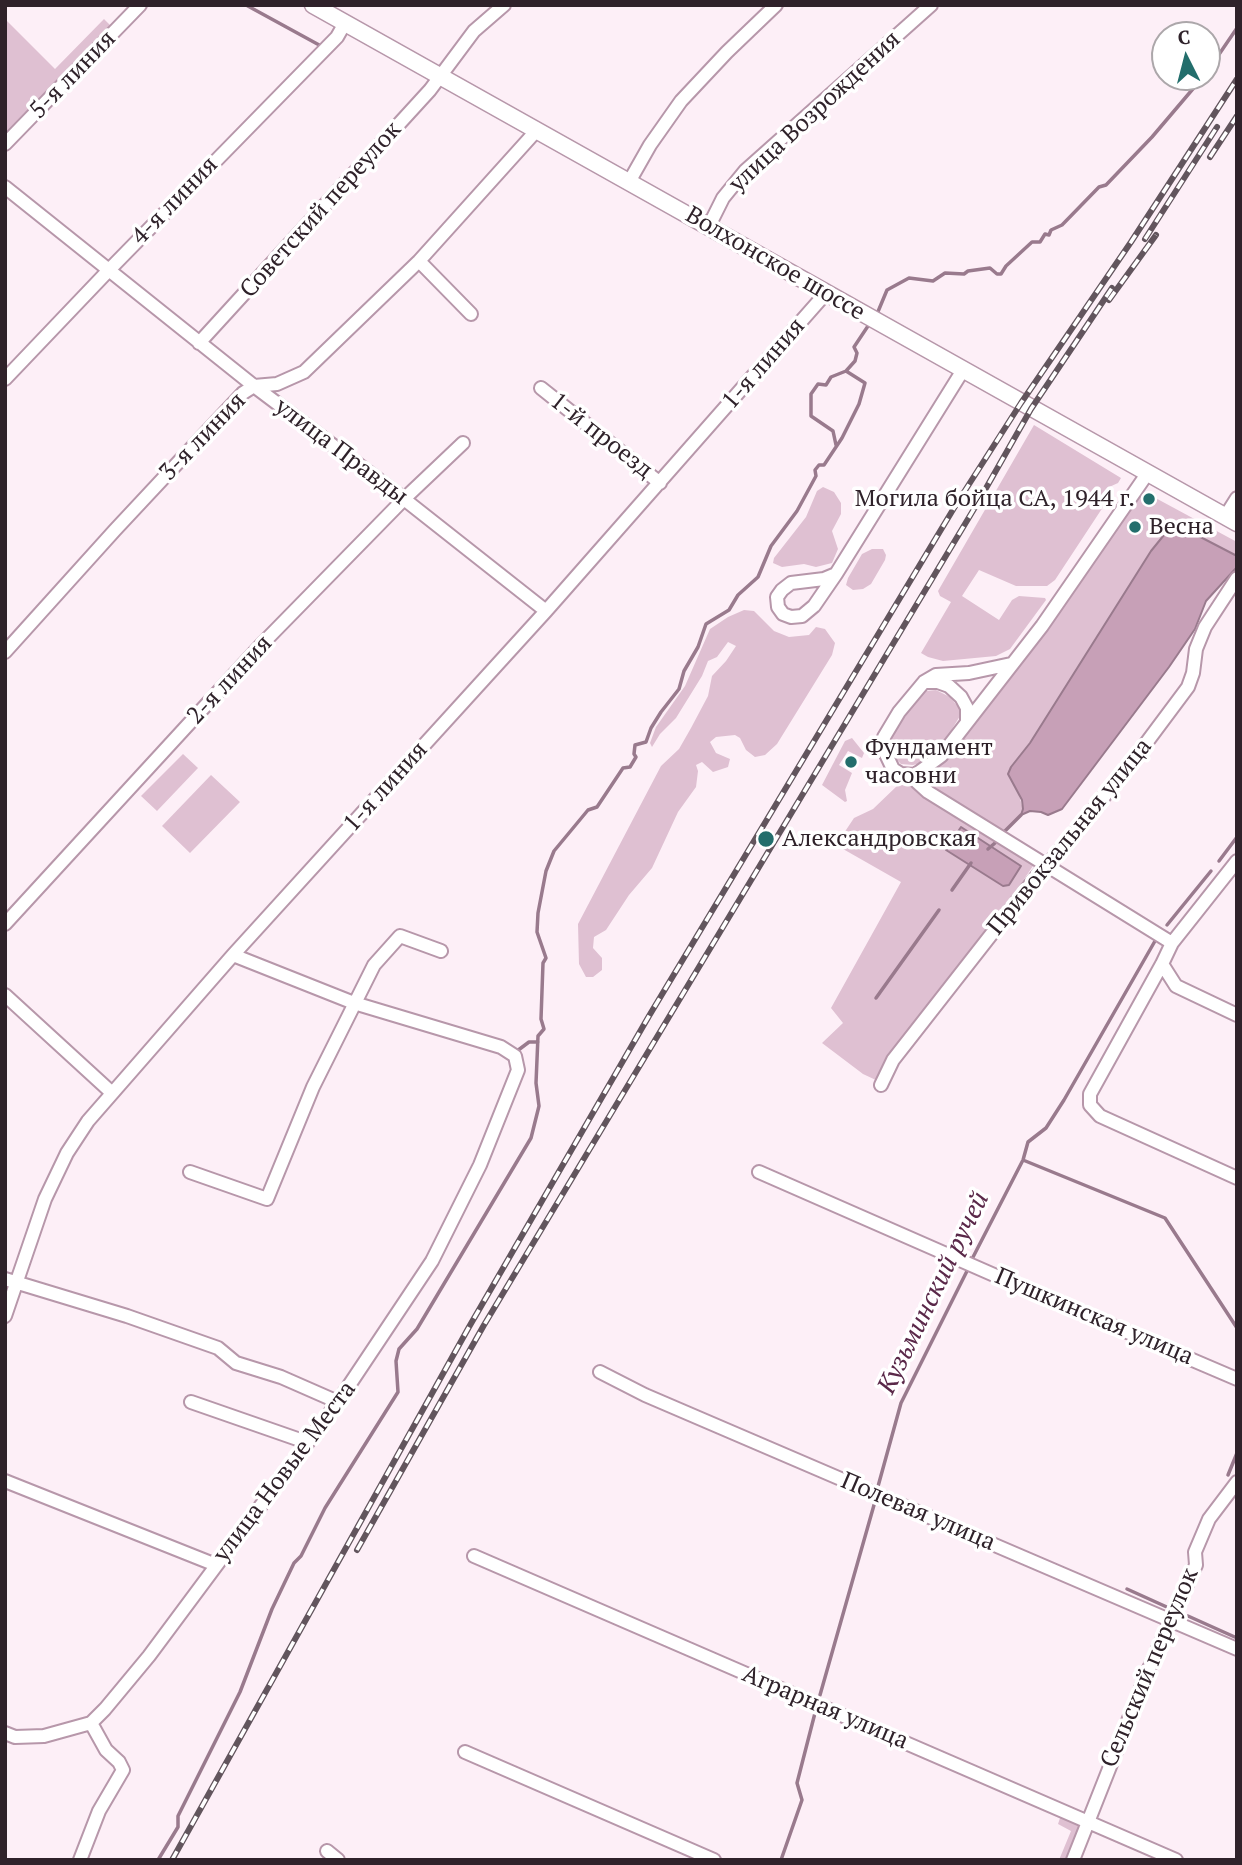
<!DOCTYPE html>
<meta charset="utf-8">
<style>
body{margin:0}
#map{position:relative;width:1242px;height:1865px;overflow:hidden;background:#fdeff7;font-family:"PT Serif",serif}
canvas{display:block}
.frame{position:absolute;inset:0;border:7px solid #2f222a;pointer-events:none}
.north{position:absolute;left:1151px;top:21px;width:70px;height:70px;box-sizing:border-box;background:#fff;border:2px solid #aca7aa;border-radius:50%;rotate:354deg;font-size:19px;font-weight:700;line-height:28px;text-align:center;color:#2f222a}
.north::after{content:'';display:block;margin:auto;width:24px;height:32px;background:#236e6c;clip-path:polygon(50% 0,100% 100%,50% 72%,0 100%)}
</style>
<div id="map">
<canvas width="1242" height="1865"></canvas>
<div class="frame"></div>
<div class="north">С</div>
</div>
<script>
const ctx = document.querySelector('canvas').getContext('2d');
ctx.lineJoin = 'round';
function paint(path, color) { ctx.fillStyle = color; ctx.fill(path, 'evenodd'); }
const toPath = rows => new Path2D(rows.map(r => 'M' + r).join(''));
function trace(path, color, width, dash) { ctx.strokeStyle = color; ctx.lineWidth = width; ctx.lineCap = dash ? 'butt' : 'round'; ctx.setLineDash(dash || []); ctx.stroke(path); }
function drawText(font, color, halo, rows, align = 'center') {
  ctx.font = font + ' "PT Serif",serif'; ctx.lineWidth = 7; ctx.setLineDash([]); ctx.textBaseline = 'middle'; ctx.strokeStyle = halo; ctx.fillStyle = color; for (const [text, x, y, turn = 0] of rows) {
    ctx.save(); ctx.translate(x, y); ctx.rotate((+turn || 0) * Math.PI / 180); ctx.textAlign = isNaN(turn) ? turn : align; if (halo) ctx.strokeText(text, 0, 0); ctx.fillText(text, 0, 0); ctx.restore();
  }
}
paint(toPath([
 [5,19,55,69,104,19,113,28,5,137],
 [1034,425,1121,478,1118,483,1107,488,1105,504,1055,580,1047,586,1016,586,979,570,962,596,999,620,1012,600,1019,596,1045,598,1046,600,1010,649,996,656,943,661,928,657,921,653,951,602,940,596,938,591],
 [823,487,834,492,841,503,841,514,832,531,838,549,832,563,816,567,804,564,782,567,773,563,774,558,806,517,817,491],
 [1150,495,1237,542,1237,556,1213,545,1030,743,1011,767,1023,809,1021,815,1004,832,927,787,922,778,948,756,1138,497],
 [872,549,883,549,886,555,885,560,871,584,863,589,853,590,846,585,848,578,862,554],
 [744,610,754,611,774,631,789,637,809,635,816,627,825,629,835,643,832,655,777,744,765,755,755,757,746,750,740,738,735,735,716,737,710,742,716,753,730,759,728,767,713,772,702,762,696,765,698,771,696,787,678,812,652,868,629,895,606,930,594,937,593,948,602,958,602,970,593,977,586,977,579,964,578,924,661,766,679,749,691,728,708,696,712,676,726,661,736,646,728,642,717,657,708,661,702,676,676,718,660,734,652,747,650,743,656,727,685,686,710,629,728,617],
 [936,690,950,697,959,708,960,716,941,747,924,762,913,765,901,764,892,755,891,738,918,697,926,691],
 [852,738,864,753,862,758,848,751,839,765,852,773,845,790,847,801,845,802,822,785,845,741],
 [183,754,198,768,157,811,141,796],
 [211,775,240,802,190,853,162,826],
 [910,783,915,790,1035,863,1012,897,891,1055,878,1081,863,1074,822,1043,843,1023,831,1008,901,882,836,845,854,818,873,809,898,785],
 [1061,1815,1083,1824,1070,1860,1059,1860,1071,1831,1058,1824]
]), '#dfc0d2');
const water = toPath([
 [1174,528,1187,530,1237,556,1237,567,1206,601,1195,629,1169,667,1062,809,1048,815,1041,812,1030,811,1021,815,1023,809,1022,800,1008,774,1011,767,1030,743,1151,551,1164,535,1174,528],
 [961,827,1021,866,1009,885,1003,886,946,850,961,827]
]);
paint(water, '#c7a0b7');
trace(water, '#997a8d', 2);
trace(toPath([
 [246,5,321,46],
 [1207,72,1237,28],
 [877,314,887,290,909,278,933,281,945,273,964,274,968,271,990,268,997,274,1001,274,1006,266,1032,242,1040,242,1045,234,1049,235,1051,230,1062,225,1099,187,1106,185,1152,137,1203,77],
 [836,445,833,431,811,416,811,394,818,384,826,385,831,377,846,371],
 [1004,832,1021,815],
 [988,849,995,843],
 [1219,861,1237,837],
 [952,890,971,863],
 [1167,925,1211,871],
 [876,998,939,910],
 [517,1051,529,1042,538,1042],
 [1023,1160,1165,1218,1237,1328],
 [971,1261,1023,1160,1028,1142,1046,1128,1064,1100,1155,941],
 [1047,1290,1093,1311],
 [1228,1475,1237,1453],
 [877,1490,901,1403,968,1269],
 [1127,1589,1169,1608],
 [1188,1616,1237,1638],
 [820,1695,876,1498],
 [158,1860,178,1827,178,1816,240,1692,272,1609,294,1563,301,1556,325,1508,398,1392,396,1361,399,1349,417,1329,531,1138,539,1106,536,1083,538,1036,544,1029,541,1019,543,963,546,958,537,932,538,913,546,871,554,851,588,810,597,807,623,768,630,767,636,757,634,754,635,745,646,742,651,728,661,712,679,689,684,671,698,647,706,624,729,610,738,595,758,577,771,546,797,511,816,476,815,470,819,465,824,465,842,438,859,404,865,383,846,371,855,361,857,353,854,347,870,323],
 [781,1860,802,1800,797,1783,815,1713]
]), '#997a8d', 3.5);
const street = toPath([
 [5,144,140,5],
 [629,182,650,145,681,101,727,52,776,5],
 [5,187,254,386,404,499,546,611],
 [709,226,723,198,745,171,931,5],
 [419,261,471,314],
 [199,343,430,90,474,31,504,5],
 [5,379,108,271,337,37,345,23],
 [541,388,660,483],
 [1225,517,1237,498],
 [836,574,824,579,791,583,782,590,777,597,778,607,783,614,791,617,802,616,814,606,836,574,963,370],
 [5,652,115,530,243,393,254,386,277,384,304,372,419,261,537,130],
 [1011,664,969,673,936,675,924,682,899,712,884,737,883,748,893,769,901,774,915,775,941,756,1042,626,1147,474],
 [926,682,938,682,949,686,961,697,967,708,967,721],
 [915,775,917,782,928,792,1172,943],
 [1237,861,1172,943,1162,964,1090,1094,1090,1105,1100,1116,1237,1178],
 [5,924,264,642,404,499,463,443],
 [1162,964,1176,986,1237,1015],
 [5,995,111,1092],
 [881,1085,893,1060,1037,876,1067,843,1138,754,1188,687,1193,673,1196,649,1205,627,1237,578],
 [190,1172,267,1199,313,1087,374,965,400,936,441,951],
 [759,1172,1010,1282,1237,1379],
 [5,1279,127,1316,218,1348,236,1363,281,1377,338,1402],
 [5,1316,45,1199,67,1153,88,1121,233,955,546,611,826,293],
 [600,1372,645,1395,1237,1649],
 [191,1402,306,1442],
 [5,1481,216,1565],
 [474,1556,1176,1860],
 [5,1733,15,1737,44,1736,91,1723,105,1709,149,1656,338,1402,432,1261,480,1165,518,1070,515,1056,501,1047,354,1003,233,955],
 [465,1752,714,1860],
 [327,1851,338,1860],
 [80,1860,99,1811,123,1770,119,1762,106,1750,91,1723],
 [1073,1860,1147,1673,1196,1565,1195,1552,1209,1519,1237,1482]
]);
const secondary = toPath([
 [313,5,1237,523]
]);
trace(street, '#b797aa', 16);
trace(secondary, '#b797aa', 19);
trace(street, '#fff', 12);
trace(secondary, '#fff', 16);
const rail = toPath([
 [1210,157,1237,116],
 [1145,239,1217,127],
 [1109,300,1156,235],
 [357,1550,484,1325,977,504,1031,409,1112,288],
 [172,1860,469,1327,649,1016,957,503,1021,403,1131,242,1237,79]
]);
trace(rail, '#62555d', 6);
trace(rail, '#fff', 3.5, [10]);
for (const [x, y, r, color] of [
 [1149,499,7,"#236e6c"],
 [1135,527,7,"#236e6c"],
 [851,762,7,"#236e6c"],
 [766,839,9,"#236e6c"]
]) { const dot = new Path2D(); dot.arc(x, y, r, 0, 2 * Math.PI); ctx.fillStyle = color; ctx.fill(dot); trace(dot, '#fff', 2.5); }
drawText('24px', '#2f222a', '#fff', [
 ["5-я линия",73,75,-46],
 ["улица Возрождения",815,112,-43],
 ["4-я линия",175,201,-46],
 ["Советский переулок",321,210,-48],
 ["Волхонское шоссе",775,264,30],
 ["1-я линия",764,364,-49],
 ["1-й проезд",601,436,38],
 ["3-я линия",203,437,-46],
 ["улица Правды",341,452,37],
 ["2-я линия",230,680,-47],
 ["1-я линия",386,787,-48],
 ["Привокзальная улица",1070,837,-51],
 ["Пушкинская улица",1094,1317,23],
 ["улица Новые Места",285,1472,-53],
 ["Полевая улица",918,1512,23],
 ["Сельский переулок",1150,1668,-67],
 ["Аграрная улица",825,1708,23]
]);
drawText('24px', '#2f222a', '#fff', [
 ["Могила бойца СА, 1944 г.",1135,499,"right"],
 ["Весна",1149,527],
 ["Фундамент",865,748],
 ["часовни",865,776],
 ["Александровская",782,839]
], 'left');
drawText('italic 26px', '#5a2849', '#fff', [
 ["Кузьминский ручей",934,1293,-64]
]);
</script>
